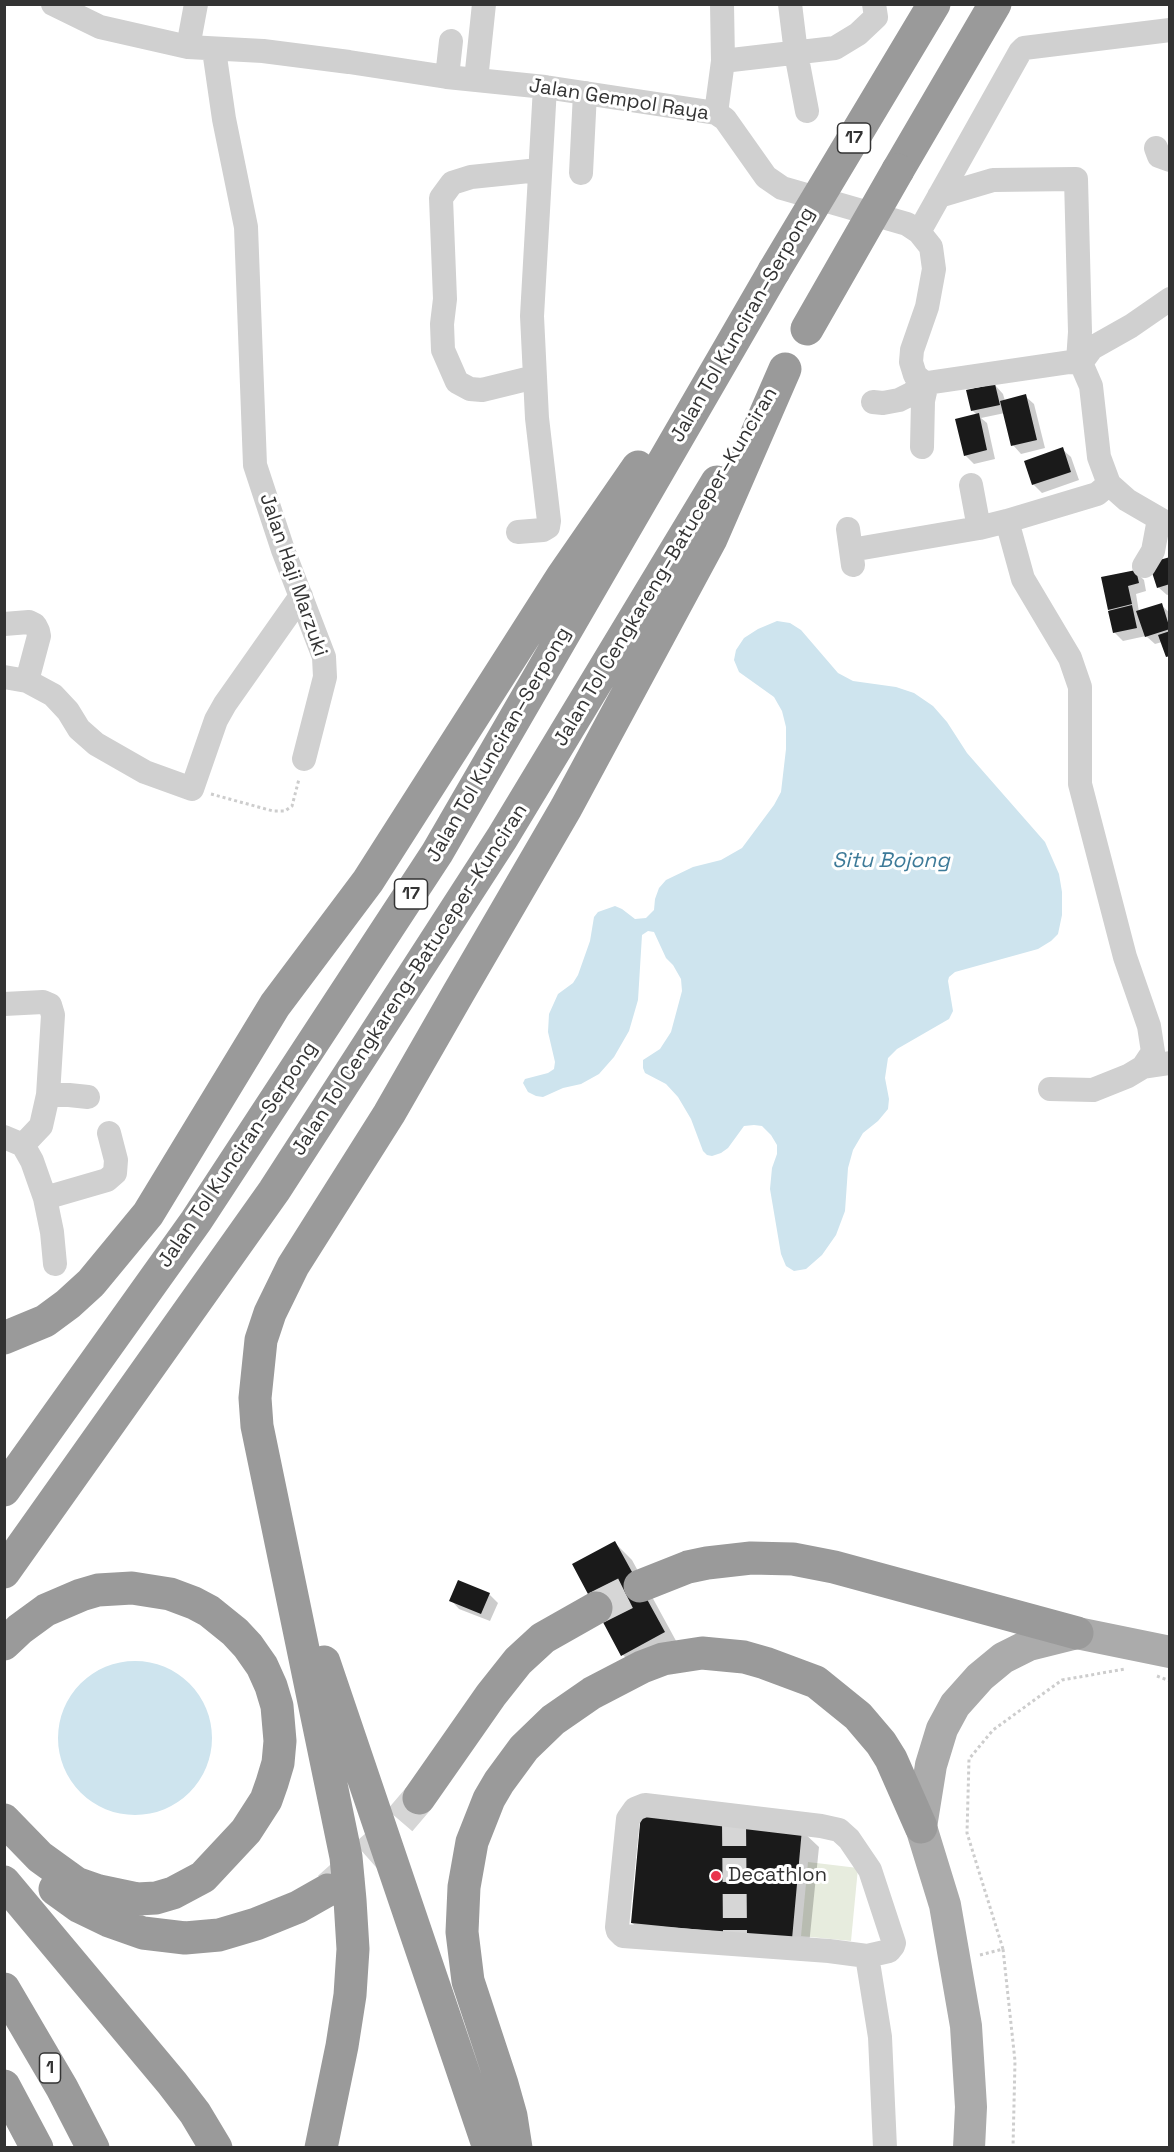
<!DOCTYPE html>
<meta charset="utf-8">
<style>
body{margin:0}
#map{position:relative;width:1174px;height:2152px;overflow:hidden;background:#fff;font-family:"Space Grotesk",sans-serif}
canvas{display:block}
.frame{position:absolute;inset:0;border:6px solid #333;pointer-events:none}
</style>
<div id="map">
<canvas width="1174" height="2152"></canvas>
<div class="frame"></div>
</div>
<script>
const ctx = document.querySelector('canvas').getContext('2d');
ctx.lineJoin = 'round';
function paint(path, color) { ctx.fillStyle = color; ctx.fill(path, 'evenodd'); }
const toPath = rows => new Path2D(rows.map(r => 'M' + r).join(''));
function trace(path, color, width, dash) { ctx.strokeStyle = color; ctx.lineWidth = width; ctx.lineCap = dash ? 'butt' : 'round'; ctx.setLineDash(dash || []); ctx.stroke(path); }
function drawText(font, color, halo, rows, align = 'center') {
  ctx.font = font + ' "Space Grotesk",sans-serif'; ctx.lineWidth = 6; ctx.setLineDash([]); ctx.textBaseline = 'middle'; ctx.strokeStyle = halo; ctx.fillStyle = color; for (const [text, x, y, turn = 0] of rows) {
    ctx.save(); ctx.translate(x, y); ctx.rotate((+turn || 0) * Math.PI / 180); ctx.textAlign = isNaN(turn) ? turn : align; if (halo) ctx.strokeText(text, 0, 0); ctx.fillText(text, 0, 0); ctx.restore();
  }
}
paint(toPath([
 [808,1862,858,1868,851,1941,801,1936]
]), '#e7ecde');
paint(toPath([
 [777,621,790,623,801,630,838,673,853,681,896,687,914,693,933,706,947,722,967,753,1045,842,1059,874,1062,892,1062,915,1058,934,1051,941,1038,949,955,972,949,977,948,981,953,1011,949,1019,897,1049,888,1058,885,1078,889,1099,888,1109,878,1121,863,1133,853,1150,848,1168,845,1211,836,1235,822,1255,806,1269,794,1271,786,1266,781,1254,770,1189,772,1168,777,1154,777,1145,771,1135,762,1126,754,1125,744,1126,728,1148,721,1153,712,1156,707,1155,703,1151,691,1119,678,1097,666,1084,645,1073,643,1068,643,1060,660,1049,671,1032,682,991,681,979,673,965,666,958,654,932,648,931,642,935,638,1000,629,1031,614,1057,599,1074,581,1084,563,1088,543,1097,536,1096,528,1092,523,1083,525,1079,548,1073,554,1069,555,1062,548,1032,549,1014,558,994,573,983,578,975,590,941,594,917,598,912,615,906,622,909,635,919,646,918,654,910,655,899,659,888,666,880,693,867,721,860,742,848,774,805,781,792,786,749,786,727,782,711,774,697,739,672,734,660,736,650,744,638,758,629],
 '58 1738a77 77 0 1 1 154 0a77 77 0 1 1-154 0Z'
]), '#cee4ee');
paint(toPath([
 [995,385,1003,394,1005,401,1025,396,1034,404,1045,448,1021,454,1013,445,1005,413,981,418,987,423,995,459,974,464,965,455,977,415,972,410],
 [1062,449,1071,457,1079,480,1042,493,1033,484],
 [1170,558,1170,594,1167,595,1158,587],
 [1135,571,1144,580,1146,591,1136,594,1139,612,1161,605,1170,613,1170,659,1162,642,1155,644,1146,636,1123,641,1114,632,1103,578],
 [615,1543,632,1560,681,1650,640,1672,623,1655,574,1565],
 [489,1594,498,1603,490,1621,459,1609,451,1600],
 [801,1830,819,1847,808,1955,650,1940,632,1923]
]), '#0003');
paint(toPath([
 [995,384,1000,405,971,411,966,390],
 [1026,394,1037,440,1011,446,1000,401],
 [979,413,987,450,964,456,955,419],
 [1063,447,1071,472,1032,485,1024,461],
 [1170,557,1170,584,1157,588,1149,563],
 [1136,570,1139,583,1128,586,1132,604,1108,610,1101,577],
 [1162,603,1170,629,1145,637,1136,611],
 [1132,605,1137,628,1113,633,1108,611],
 [1170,631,1170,656,1166,657,1158,635],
 [615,1541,665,1632,621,1656,572,1564],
 [458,1580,490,1593,481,1614,449,1601],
 [641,1813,802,1829,792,1939,631,1923]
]), '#1a1a1a');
trace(toPath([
 [734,1822,735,1933]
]), '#d6d6d6', 24, [24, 12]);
trace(toPath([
 [596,1608,640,1586],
 [329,1888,384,1839,419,1798]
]), '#d6d6d6', 33, [33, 16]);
trace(toPath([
 [211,794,273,811,285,811,292,806,299,779],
 [1157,1676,1170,1681],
 [1003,1949,967,1833,969,1759,993,1730,1062,1680,1125,1669],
 [980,1955,1003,1949,1015,2061,1013,2148]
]), '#cdcdcd', 3, [3, 3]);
trace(toPath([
 [53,4,100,27,188,47,263,51,349,62,447,77,545,87,716,113,725,119,766,177,782,188,907,224,919,232,931,247,934,269,927,307,912,350,911,362,915,375,922,381,927,383,1070,362,1081,363,1091,386,1099,457,1109,484,1127,500,1170,525],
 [790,4,796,53,807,111],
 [188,47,196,4],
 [214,50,224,119,246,227,255,465,283,550,324,657,325,677,304,759],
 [723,61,835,48,858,34,876,17,874,4],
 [447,77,451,41],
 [476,80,484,4],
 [716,113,723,61,722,4],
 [1156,148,1159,156,1170,160],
 [581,173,585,93],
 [939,196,993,180,1076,179,1080,332,1078,361],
 [919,232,1020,52,1024,48,1170,30],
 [1081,363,1092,348,1131,326,1170,299],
 [535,377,482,390,470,389,457,382,443,350,442,324,445,299,441,198,452,183,471,177,539,170],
 [873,402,883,403,899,400,913,393,922,381],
 [922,447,923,401,927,383],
 [971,485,979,528],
 [1007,521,1023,579,1070,658,1080,687,1080,784,1125,957,1149,1026,1153,1052,1143,1067],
 [848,529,853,565],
 [518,532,543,530,548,527,549,521,537,418,532,316,545,87],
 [851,550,979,528,1007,521,1097,494,1109,484],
 [1144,566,1153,551,1159,519],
 [4,624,29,622,35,625,38,631,39,636,27,681],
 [4,677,27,681,53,695,68,711,79,729,96,744,145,772,192,789,216,720,225,704,301,596],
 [4,1004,43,1002,50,1005,53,1015,48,1095,41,1126,23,1145],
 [1050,1089,1093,1090,1128,1076,1143,1067,1170,1063],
 [48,1095,69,1095,88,1097],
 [4,1137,23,1145,32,1161,45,1198,52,1232,55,1264],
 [45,1198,107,1180,115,1173,116,1160,109,1133],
 [645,1805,821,1826,839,1830,849,1839,870,1870,894,1943,893,1946,889,1951,867,1956,829,1951,623,1936,618,1931,617,1927,628,1819,635,1809,645,1805],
 [867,1956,880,2037,885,2148]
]), '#d0d0d0', 24);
trace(toPath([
 [969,2148,971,2107,966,2026,945,1905,921,1827,931,1765,942,1729,955,1705,980,1677,1003,1658,1029,1645,1077,1633,1170,1652]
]), '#ababab', 32);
trace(toPath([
 [898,170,995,4],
 [4,1338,45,1321,68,1304,91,1283,148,1214,275,1005,368,881,562,577,638,467],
 [4,1490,196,1221,437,853,774,271],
 [4,1572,274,1191,502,838,717,482],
 [640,1586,688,1567,707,1563,751,1558,793,1559,834,1567,1077,1633],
 [4,1644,20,1629,46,1610,81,1595,98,1590,132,1588,170,1594,194,1603,209,1611,235,1632,248,1646,262,1666,271,1686,277,1706,280,1741,278,1763,272,1783,266,1800,246,1831,203,1877,173,1893,156,1898,137,1899,99,1891,76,1883,40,1857,4,1820],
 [324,1662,489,2148],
 [419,1798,491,1695,518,1661,543,1638,596,1608],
 [4,1882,172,2083,195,2113,216,2148],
 [55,1889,80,1907,109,1921,143,1933,185,1938,219,1935,256,1924,298,1907,328,1890],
 [4,1989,62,2088,93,2148],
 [4,2086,37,2148],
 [321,2148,342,2046,350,1995,353,1949,350,1900,346,1857,257,1426,255,1398,261,1340,270,1313,293,1266,389,1114,459,992,566,808,711,539,785,369],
 [516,2148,511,2116,502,2084,468,1981,462,1932,464,1887,472,1842,489,1799,499,1782,524,1748,553,1720,592,1693,642,1667,663,1659,702,1653,744,1657,765,1663,816,1682,858,1716,881,1743,891,1759,921,1827]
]), '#9a9a9a', 33);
trace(toPath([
 [774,271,934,4],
 [807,329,898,170]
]), '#9a9a9a', 33);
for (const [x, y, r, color] of [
 [716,1876,6,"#e9354d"]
]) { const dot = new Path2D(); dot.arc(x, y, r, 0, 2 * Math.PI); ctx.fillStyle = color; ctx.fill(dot); trace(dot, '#fff', 2); }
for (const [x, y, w] of [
 [854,138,33],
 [411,894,33],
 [50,2068,21]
]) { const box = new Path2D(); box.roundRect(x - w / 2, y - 15, w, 30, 4.5); ctx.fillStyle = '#fff'; ctx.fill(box); trace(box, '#333', 1.5); }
drawText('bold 18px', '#333', null, [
 ["17",854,138],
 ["17",411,894],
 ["1",50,2068]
]);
drawText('20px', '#333', '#fff', [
 ["Jalan Gempol Raya",619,100,9],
 ["Jalan Tol Kunciran–Serpong",743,325,-60],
 ["Jalan Tol Cengkareng–Batuceper–Kunciran",666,567,-59],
 ["Jalan Haji Marzuki",293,575,71],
 ["Jalan Tol Kunciran–Serpong",499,745,-60],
 ["Jalan Tol Cengkareng–Batuceper–Kunciran",410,980,-57],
 ["Jalan Tol Kunciran–Serpong",238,1155,-56]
]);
drawText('20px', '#333', '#fff', [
 ["Decathlon",728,1876]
], 'left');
drawText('italic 21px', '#3d7a98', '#fff', [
 ["Situ Bojong",891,861]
]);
</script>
